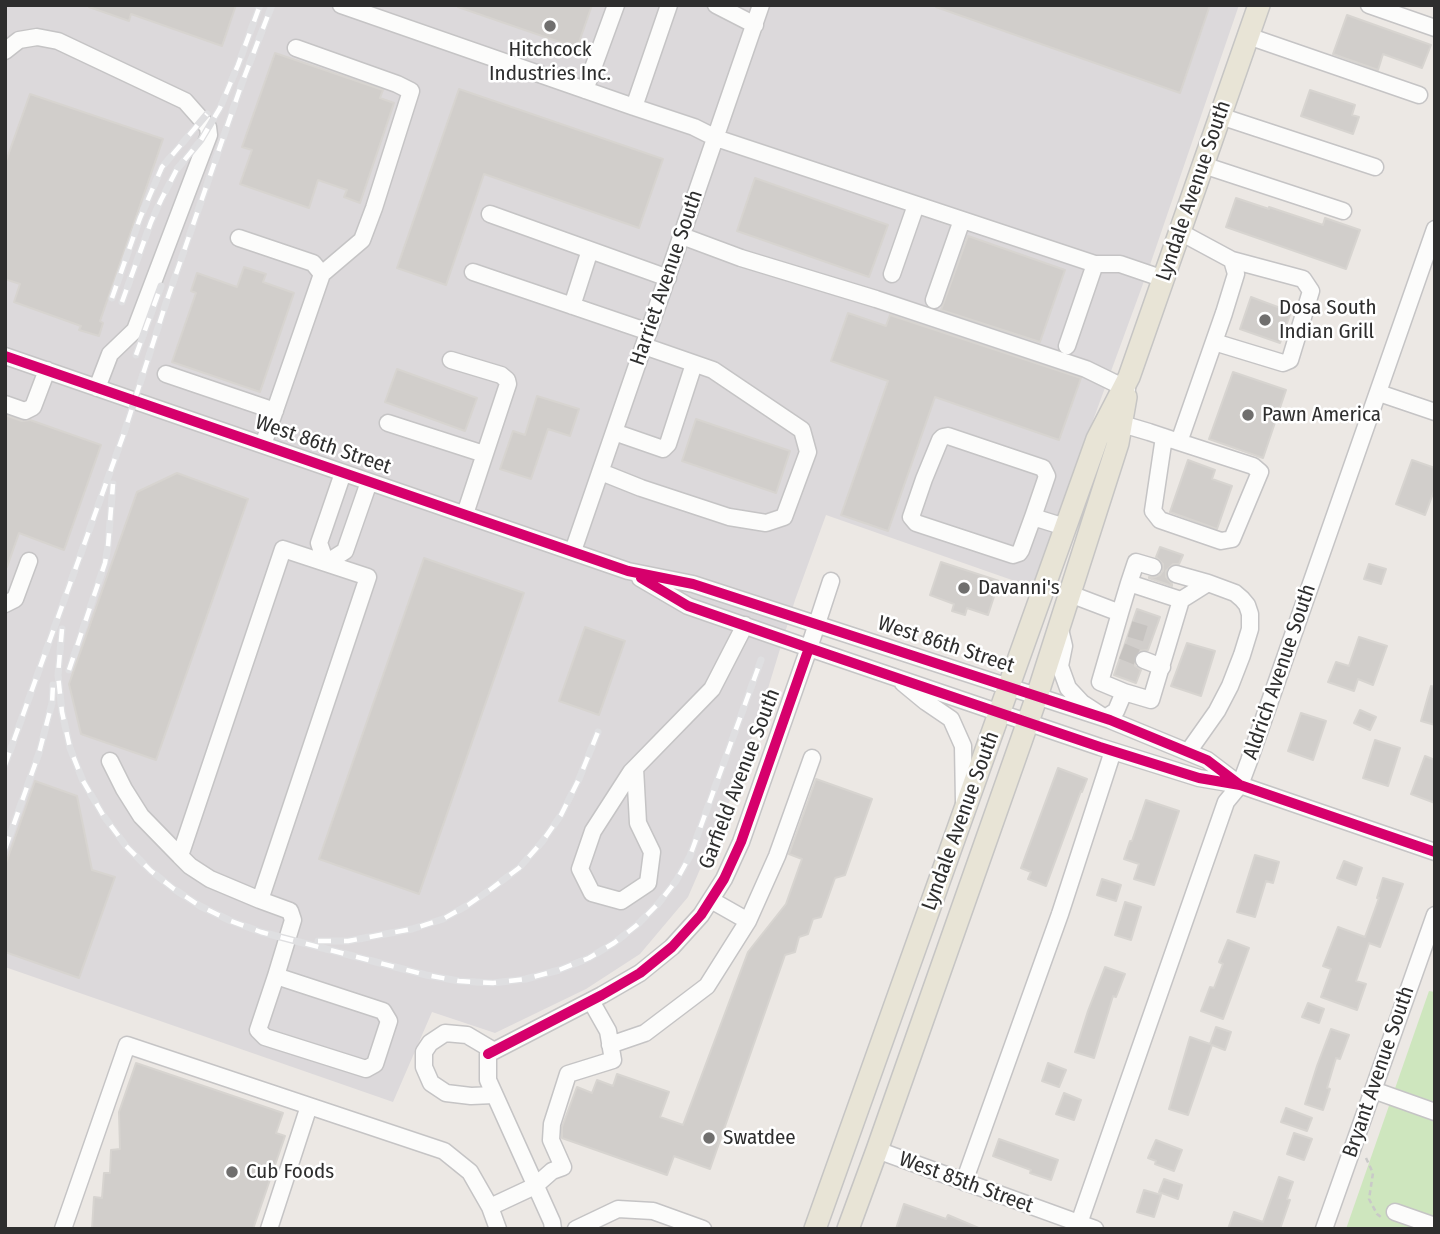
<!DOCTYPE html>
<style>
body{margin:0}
#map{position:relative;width:1440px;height:1234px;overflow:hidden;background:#ece8e4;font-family:"Fira Sans Condensed",sans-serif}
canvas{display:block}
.frame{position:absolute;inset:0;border:7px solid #2e2e2e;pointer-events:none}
</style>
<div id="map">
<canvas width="1440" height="1234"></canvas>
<div class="frame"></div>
</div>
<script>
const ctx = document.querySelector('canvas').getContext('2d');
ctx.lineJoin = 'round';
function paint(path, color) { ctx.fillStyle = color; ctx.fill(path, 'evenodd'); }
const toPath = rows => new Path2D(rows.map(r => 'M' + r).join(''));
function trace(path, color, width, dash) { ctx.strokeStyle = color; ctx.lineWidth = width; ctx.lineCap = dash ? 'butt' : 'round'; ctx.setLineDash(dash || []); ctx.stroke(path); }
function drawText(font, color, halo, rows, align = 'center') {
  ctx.font = font + ' "Fira Sans Condensed",sans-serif'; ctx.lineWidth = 5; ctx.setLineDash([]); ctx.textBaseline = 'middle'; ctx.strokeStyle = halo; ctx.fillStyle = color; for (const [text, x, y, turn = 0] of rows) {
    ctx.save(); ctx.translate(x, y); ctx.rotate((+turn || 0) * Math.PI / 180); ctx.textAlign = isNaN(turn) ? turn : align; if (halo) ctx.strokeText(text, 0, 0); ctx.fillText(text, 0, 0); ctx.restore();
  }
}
paint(toPath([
 [5,5,1239,5,1151,262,1032,587,826,515,795,600,762,708,730,800,688,897,640,954,586,989,495,1033,432,1012,393,1102,5,967]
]), '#dcd9db');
paint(toPath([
 [1429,991,1435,992,1435,1229,1346,1229]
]), '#cee6be');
const building = toPath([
 [90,5,236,5,222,46,131,14,129,21,89,7,90,5],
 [459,5,592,5,577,48,458,7,459,5],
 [937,5,1210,5,1180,93,936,7,937,5],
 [1347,15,1431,45,1422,68,1383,54,1378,70,1333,54,1347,15],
 [275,53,383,90,380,98,394,103,360,203,344,197,347,190,318,180,309,208,240,184,252,150,242,147,275,53],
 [459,89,663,159,639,228,484,174,446,285,397,268,459,89],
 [1310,90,1355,105,1352,115,1359,117,1353,134,1301,116,1310,90],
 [30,94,163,139,100,321,103,323,99,336,79,330,81,326,14,302,20,284,5,279,5,164,30,94],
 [755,178,888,225,869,277,737,231,755,178],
 [1236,198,1269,209,1269,207,1323,225,1325,218,1360,230,1346,269,1226,227,1236,198],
 [968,236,1065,270,1040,342,941,310,968,236],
 [244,267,266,274,263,282,294,293,260,392,172,362,196,293,191,291,197,273,237,287,244,267],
 [1251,297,1291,312,1280,343,1240,329,1251,297],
 [848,313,886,326,890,315,1081,378,1059,440,935,397,888,531,841,515,888,381,831,361,848,313],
 [397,369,477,398,465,431,385,402,397,369],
 [1233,372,1286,390,1263,458,1209,439,1233,372],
 [537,396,579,409,570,436,548,429,531,479,500,469,513,431,525,435,537,396],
 [5,415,22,421,30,420,101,445,64,550,19,533,7,567,5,567,5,415],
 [696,419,790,451,776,493,682,461,696,419],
 [1188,460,1215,470,1212,479,1232,486,1217,529,1170,512,1188,460],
 [1412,460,1435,468,1435,488,1425,515,1396,504,1412,460],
 [177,473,248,499,156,760,81,734,69,684,137,492,177,473],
 [1160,547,1183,555,1179,564,1173,564,1166,571,1166,577,1172,584,1172,586,1149,578,1149,577,1155,577,1160,575,1163,571,1163,564,1156,557,1160,547],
 [424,558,524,593,419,894,319,859,424,558],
 [941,562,999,581,988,615,967,608,965,615,952,611,954,604,930,595,941,562],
 [1369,564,1386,569,1381,584,1364,579,1369,564],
 [1137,609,1160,617,1148,650,1138,651,1134,657,1135,666,1141,670,1136,683,1114,675,1137,609],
 [585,627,625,641,599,715,559,701,585,627],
 [1359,637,1387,646,1373,685,1358,679,1354,691,1328,682,1336,662,1349,666,1359,637],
 [1187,643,1215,651,1201,696,1171,686,1187,643],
 [1431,686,1435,687,1435,725,1421,721,1431,686],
 [1360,710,1376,717,1370,730,1354,723,1360,710],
 [1301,713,1326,721,1313,760,1288,751,1301,713],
 [1375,740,1400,748,1388,786,1363,778,1375,740],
 [1425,756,1435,760,1435,803,1411,794,1425,756],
 [1058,768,1087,779,1082,792,1081,791,1046,886,1028,879,1031,872,1021,868,1058,768],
 [816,779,872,799,845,875,835,878,821,917,813,919,808,934,799,937,795,952,785,955,710,1169,674,1156,667,1175,562,1138,562,1127,577,1087,592,1093,597,1080,613,1086,617,1074,669,1092,660,1117,683,1125,748,952,786,904,802,859,789,854,816,779],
 [35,781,77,796,92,870,115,877,79,978,5,952,5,866,35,781],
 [1146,800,1179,811,1154,885,1134,879,1139,864,1124,859,1130,841,1132,841,1146,800],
 [1255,855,1279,862,1273,883,1266,881,1255,917,1237,912,1255,855],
 [1344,861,1362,868,1356,885,1337,878,1344,861],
 [1383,878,1403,884,1380,947,1369,943,1356,981,1366,984,1357,1010,1321,997,1331,969,1323,966,1338,927,1365,937,1379,898,1377,898,1383,878],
 [1102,879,1121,885,1116,901,1097,895,1102,879],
 [1125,902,1141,907,1131,940,1115,935,1125,902],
 [1228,940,1249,948,1223,1019,1201,1011,1210,987,1214,988,1223,964,1219,962,1228,940],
 [1105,967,1125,974,1116,997,1113,996,1094,1058,1075,1052,1088,1011,1105,967],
 [1308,1003,1324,1009,1319,1023,1302,1017,1308,1003],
 [1216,1027,1231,1032,1225,1050,1212,1045,1188,1115,1169,1109,1190,1037,1210,1044,1216,1027],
 [1331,1029,1349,1035,1340,1059,1336,1058,1327,1088,1330,1089,1323,1110,1305,1104,1317,1066,1331,1029],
 [136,1063,283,1113,276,1133,285,1136,253,1229,92,1229,94,1197,102,1198,104,1173,110,1173,111,1150,120,1149,119,1112,136,1063],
 [1048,1063,1066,1070,1059,1087,1042,1081,1048,1063],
 [1064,1093,1081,1100,1074,1120,1056,1114,1064,1093],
 [1286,1108,1312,1118,1307,1131,1281,1122,1286,1108],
 [1294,1133,1312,1139,1304,1160,1287,1154,1294,1133],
 [999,1139,1058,1160,1051,1180,1030,1173,1031,1170,993,1156,999,1139],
 [1156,1140,1182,1150,1174,1171,1155,1164,1156,1161,1148,1158,1156,1140],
 [1279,1177,1293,1182,1287,1199,1290,1200,1280,1229,1228,1229,1234,1212,1263,1222,1279,1177],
 [1164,1179,1182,1185,1178,1199,1159,1192,1164,1179],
 [1144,1190,1161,1195,1154,1217,1137,1212,1144,1190],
 [904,1204,946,1219,948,1215,981,1229,896,1229,904,1204]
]);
paint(building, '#d1cecb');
trace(building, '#d7d4d0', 2);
trace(toPath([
 [1130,629,1153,636],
 [1122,651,1144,660]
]), '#c6c3c0', 16, [16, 8]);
const minor = toPath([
 [341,5,634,107],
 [669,5,634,107,694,127,716,138,1095,264,1120,264,1164,279],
 [716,5,755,25],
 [1369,5,1435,28],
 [1248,36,1419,95],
 [296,48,397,84,411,91,374,208,362,240,322,274],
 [5,51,19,40,37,37,58,41,185,101,208,127,209,135,135,330,110,354,97,388],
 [585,90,616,5],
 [1220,116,1375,167],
 [1203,165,1343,211],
 [490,214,668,278],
 [682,236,741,258,876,299,1086,369,1127,389],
 [239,238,313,263,322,274,263,445],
 [473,272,649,332],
 [892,274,916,205],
 [934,300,962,220],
 [572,306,590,250],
 [1214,342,1283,363,1290,360,1311,291,1303,279,1232,260],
 [1067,346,1095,264],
 [5,356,628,571,693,584,1110,720,1207,760,1240,785],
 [451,360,501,375,507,380,508,384,465,514],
 [166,374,275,411],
 [1379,393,1435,412],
 [5,404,25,411,33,407,47,370],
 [388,423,484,454],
 [1122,424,1149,432,1179,442,1253,466,1260,472,1232,539,1221,541,1160,520,1153,511,1164,437],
 [614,432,663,449,668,444,694,364],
 [1179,442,1224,313,1236,274,1232,260,1180,232],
 [601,472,641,488,729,517,766,523,784,517,808,452,802,430,713,370,644,346],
 [343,473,319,543,326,563,345,551,369,482],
 [1033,517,1047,476,1043,468,948,436,943,437,940,440,924,479,911,517,916,523,1013,555,1019,553,1021,550,1033,517,1065,527],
 [283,549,368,577,260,900,210,879,190,866,180,856,283,549],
 [573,551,761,5],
 [1176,574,1208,583],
 [640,578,688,606,809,648,1100,747,1199,778,1240,785,1435,852],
 [1129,583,1136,562,1153,567],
 [1070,594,1120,613,1129,583,1181,600,1208,583,1235,593,1242,599,1247,605,1250,614,1250,629,1242,655,1230,686,1217,711,1188,752],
 [5,604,15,599,29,561],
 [1060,629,1064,646,1060,666,1068,688,1082,703,1105,718,1116,711,1124,692,1100,682,1120,613],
 [1144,660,1162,667],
 [903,683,926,702,951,719,963,746,964,802],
 [1124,692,1151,700,1181,600],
 [110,761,124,789,141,816,180,856],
 [635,768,638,823,652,852,648,883,621,901,592,893,580,869,593,831,631,772,635,768,712,689,745,625],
 [260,900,290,911,293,920,276,976,258,1030,265,1037,366,1069,375,1064,389,1021,383,1011,276,976],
 [748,921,777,856,812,758],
 [610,1045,645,1033,707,986,748,921,711,900],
 [494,1051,467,1035,445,1033,430,1043,424,1052,424,1067,431,1083,446,1093,471,1096,494,1095],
 [1373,1090,1435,1112],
 [877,1150,1095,1229],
 [964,1182,1060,914,1113,751],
 [1395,1212,1435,1226],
 [63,1229,127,1045,444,1151,470,1172,490,1207],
 [269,1229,309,1106],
 [498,1229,490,1207,535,1186,552,1171,563,1167,551,1140,552,1124,568,1074,613,1060,608,1031,591,1001],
 [553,1229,552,1222,488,1080,488,1054,602,995,640,973,672,947,701,915,724,879,741,842,809,648,831,581],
 [576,1229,618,1209,653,1211,703,1229],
 [1077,1229,1226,802,1240,785,1249,761,1435,229],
 [1324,1229,1435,915]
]);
const major = toPath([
 [815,1229,1097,439,1129,377,1259,5],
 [848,1229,877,1150,1037,696,1118,443,1126,397]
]);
trace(minor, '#c5c4c5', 19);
trace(major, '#c6c5c4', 24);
trace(toPath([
 [1366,1158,1373,1173,1369,1199,1377,1214,1381,1217]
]), '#c9c9c8', 2.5, [5, 3.5]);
trace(minor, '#fcfcfb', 16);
trace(major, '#e8e4d6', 21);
const rail = toPath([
 [112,298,140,218,162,167,207,114],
 [122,302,151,222,161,200,177,169,201,140,220,108,238,65,260,5],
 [136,355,161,286],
 [62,629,58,675,62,712,70,748,83,781,103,815,126,846,151,871,174,889,200,906,231,921,261,932,426,975,459,981,493,983,526,979,559,970,589,958,614,943,637,925,658,904,676,881,690,856,761,660],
 [69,670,105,563,108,546,113,484],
 [5,765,123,436,166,303,242,83,272,5],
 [5,849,39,753,52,703,53,685],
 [318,941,348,941,412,929,443,919,468,905,491,889,519,868,542,842,561,815,579,779,598,732]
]);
trace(rail, '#dfdfe1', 7);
trace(rail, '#fff', 4.5, [13]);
trace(toPath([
 [5,356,628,571,693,584,1110,720,1207,760,1240,785],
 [641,578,688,606,809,648,1100,747,1199,778,1240,785,1435,852],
 [488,1054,602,995,640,973,672,947,701,915,724,879,741,842,809,648]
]), '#d6006c', 10);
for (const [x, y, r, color] of [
 [550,26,7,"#706f6e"],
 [1265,320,7,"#706f6e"],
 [1248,415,7,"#706f6e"],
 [964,588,7,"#706f6e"],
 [709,1138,7,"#706f6e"],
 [232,1172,7,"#706f6e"]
]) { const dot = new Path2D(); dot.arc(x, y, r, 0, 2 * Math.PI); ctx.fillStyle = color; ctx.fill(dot); trace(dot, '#fff', 2.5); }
drawText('21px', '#2e2e2e', '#fff', [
 ["Hitchcock",550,50,"center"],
 ["Industries Inc.",550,74,"center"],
 ["Dosa South",1279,308],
 ["Indian Grill",1279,332],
 ["Pawn America",1262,415],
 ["Davanni's",978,588],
 ["Swatdee",723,1138],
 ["Cub Foods",246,1172]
], 'left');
drawText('21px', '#2e2e2e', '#fff', [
 ["Lyndale Avenue South",1194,191,-71],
 ["Harriet Avenue South",667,278,-71],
 ["West 86th Street",323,445,19],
 ["West 86th Street",946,645,18],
 ["Aldrich Avenue South",1280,672,-71],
 ["Garfield Avenue South",740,779,-69],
 ["Lyndale Avenue South",961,821,-70],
 ["Bryant Avenue South",1379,1072,-71],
 ["West 85th Street",966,1183,20]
]);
</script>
